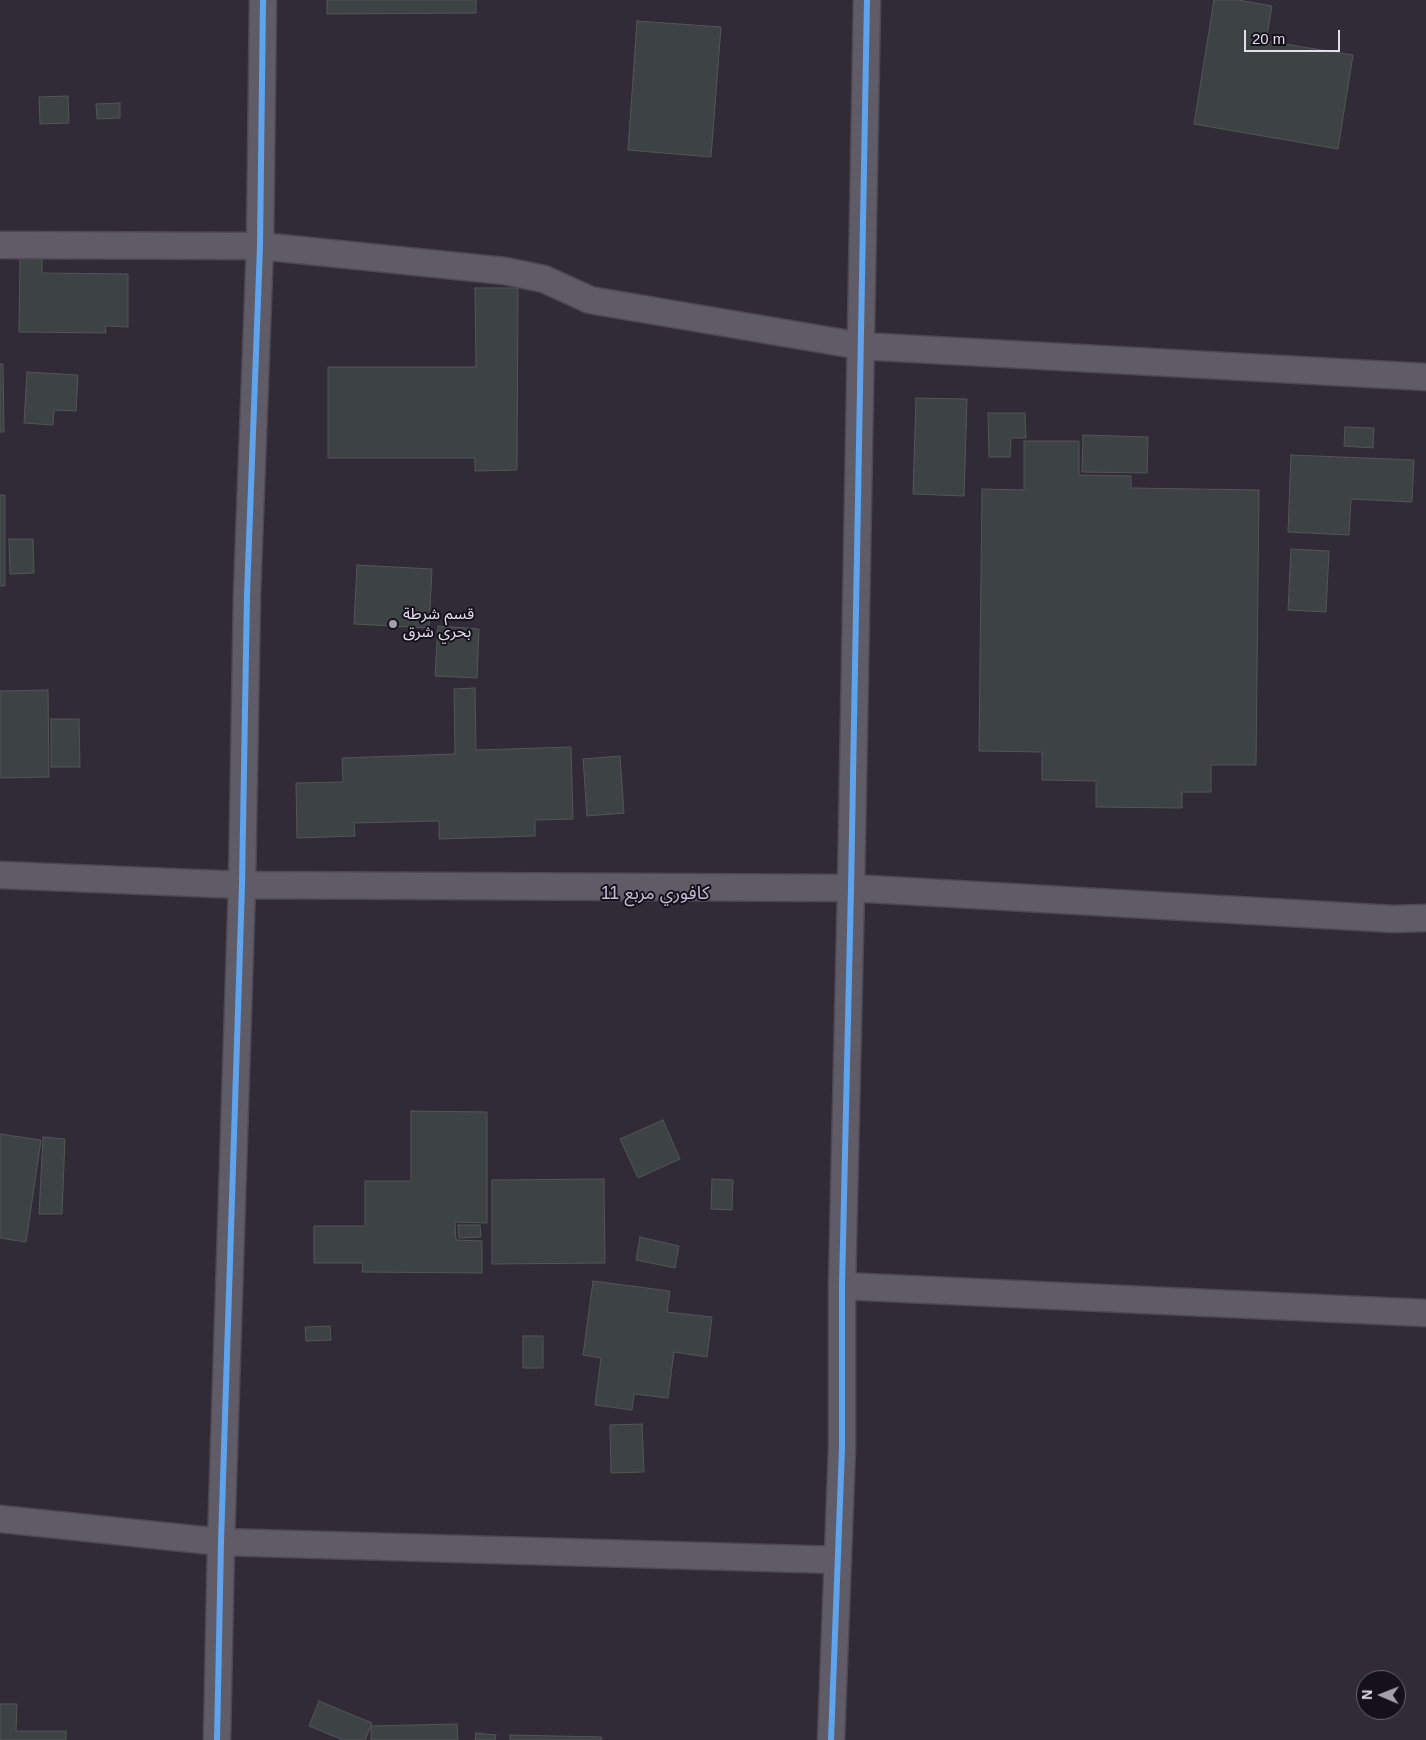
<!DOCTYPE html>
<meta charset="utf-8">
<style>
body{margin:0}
#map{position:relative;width:1426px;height:1740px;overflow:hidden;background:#302b36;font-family:Arial,sans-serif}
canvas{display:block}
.north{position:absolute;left:1356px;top:1670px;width:50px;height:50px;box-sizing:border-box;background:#15111b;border:1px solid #67636f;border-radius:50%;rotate:271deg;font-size:14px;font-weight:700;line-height:20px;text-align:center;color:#e3deec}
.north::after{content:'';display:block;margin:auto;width:18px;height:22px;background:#a49fac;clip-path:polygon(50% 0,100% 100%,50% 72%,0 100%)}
.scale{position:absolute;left:1244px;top:30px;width:96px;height:22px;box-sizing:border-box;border:2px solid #e3deec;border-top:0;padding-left:6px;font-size:15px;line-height:18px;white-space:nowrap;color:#e3deec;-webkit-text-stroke:4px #15111b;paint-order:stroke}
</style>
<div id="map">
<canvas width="1426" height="1740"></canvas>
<div class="north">N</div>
<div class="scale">20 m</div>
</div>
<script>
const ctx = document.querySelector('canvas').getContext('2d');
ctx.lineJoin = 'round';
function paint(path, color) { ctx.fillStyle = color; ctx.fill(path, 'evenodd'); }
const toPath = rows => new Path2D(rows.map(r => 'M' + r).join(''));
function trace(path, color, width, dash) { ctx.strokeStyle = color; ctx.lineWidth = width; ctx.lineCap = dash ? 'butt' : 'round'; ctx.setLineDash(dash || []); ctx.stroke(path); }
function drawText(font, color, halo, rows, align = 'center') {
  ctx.font = font + ' Arial,"Noto Sans Arabic",sans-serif'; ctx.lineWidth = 4; ctx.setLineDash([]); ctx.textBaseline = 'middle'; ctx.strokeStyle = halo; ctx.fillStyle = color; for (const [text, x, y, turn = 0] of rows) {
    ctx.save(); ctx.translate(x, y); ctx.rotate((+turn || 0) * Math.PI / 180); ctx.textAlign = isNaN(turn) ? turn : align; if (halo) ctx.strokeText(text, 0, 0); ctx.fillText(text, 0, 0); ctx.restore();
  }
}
const building = toPath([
 [327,0,476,0,476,13,327,14,327,0],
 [1214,0,1238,0,1272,6,1266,41,1353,55,1338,149,1194,124,1214,0],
 [637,21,721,27,711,157,628,150,637,21],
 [68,96,69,123,40,124,39,97,68,96],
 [120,103,120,118,97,119,96,104,120,103],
 [20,256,42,257,42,273,128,274,128,327,105,326,106,333,19,332,20,256],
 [475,288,518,288,517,470,475,471,475,458,328,458,328,367,476,367,475,288],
 [0,364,3,364,4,432,0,432,0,364],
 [27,372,78,375,76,411,54,410,53,425,24,423,27,372],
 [916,398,967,399,964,496,913,494,916,398],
 [988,413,1025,413,1026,438,1011,438,1010,457,989,457,988,413],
 [1345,427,1374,428,1373,448,1344,446,1345,427],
 [1083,435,1148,437,1147,473,1082,472,1083,435],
 [1024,441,1079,441,1079,475,1131,476,1131,488,1259,490,1256,765,1211,765,1211,792,1182,792,1182,808,1096,807,1096,781,1042,780,1042,752,979,751,982,489,1024,490,1024,441],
 [1291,455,1414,460,1412,502,1351,499,1349,535,1288,532,1291,455],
 [0,495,5,495,5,586,0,586,0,495],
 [9,539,33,539,34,573,10,574,9,539],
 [1291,549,1329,551,1326,612,1288,610,1291,549],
 [357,565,432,569,429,628,354,624,357,565],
 [438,626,479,629,477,678,435,676,438,626],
 [475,688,476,750,571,747,573,819,535,820,535,836,439,839,439,821,354,823,355,836,297,838,296,783,343,782,342,758,455,754,454,689,475,688],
 [48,690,49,777,0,778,0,691,48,690],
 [51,719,79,719,80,767,51,767,51,719],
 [620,756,624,813,587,816,583,759,620,756],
 [411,1111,487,1112,487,1223,455,1222,456,1240,482,1241,482,1273,362,1272,363,1263,314,1263,314,1226,365,1226,365,1181,411,1181,411,1111],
 [663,1120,680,1159,638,1178,620,1139,663,1120],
 [0,1134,41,1140,26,1242,0,1238,0,1134],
 [43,1137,65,1139,62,1214,39,1214,43,1137],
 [604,1179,605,1263,492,1264,492,1180,604,1179],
 [712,1179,733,1180,732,1210,711,1209,712,1179],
 [458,1225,480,1225,481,1237,459,1238,458,1225],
 [640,1237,679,1246,675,1268,636,1260,640,1237],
 [593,1281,670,1291,667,1312,712,1317,707,1357,674,1352,668,1398,634,1394,632,1410,595,1405,601,1358,583,1355,593,1281],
 [330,1326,331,1340,306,1341,305,1327,330,1326],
 [523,1336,543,1336,543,1368,523,1368,523,1336],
 [642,1424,644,1472,611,1473,610,1425,642,1424],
 [319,1701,372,1723,365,1740,343,1740,309,1726,319,1701],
 [0,1704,17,1704,16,1731,66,1731,66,1740,0,1740,0,1704],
 [457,1724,458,1740,371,1740,371,1726,457,1724],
 [476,1733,496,1735,495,1740,475,1740,476,1733],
 [510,1735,602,1737,601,1740,510,1740,510,1735]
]);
paint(building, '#3d4345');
trace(building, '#545557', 1);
const minor = toPath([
 [0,245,260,246,505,271,544,279,590,300,861,346,1426,377],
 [0,875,242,885,851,888,1394,919,1426,918],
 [842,1286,1426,1313],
 [0,1519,221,1542,838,1560],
 [217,1740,221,1542,242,885,247,594,260,246,263,0],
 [831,1740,842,1448,842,1286,851,888,867,0]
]);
trace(minor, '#4d4852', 29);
trace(minor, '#605c67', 26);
trace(toPath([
 [217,1740,221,1542,242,885,247,594,260,246,263,0],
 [831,1740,842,1448,842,1286,851,888,867,0]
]), '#60a3ed', 6);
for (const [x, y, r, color] of [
 [393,624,5,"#a49fac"]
]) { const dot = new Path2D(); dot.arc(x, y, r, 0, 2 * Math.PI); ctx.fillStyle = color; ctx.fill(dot); trace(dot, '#15111b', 2); }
drawText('16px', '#e3deec', '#15111b', [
 ["قسم شرطة",403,615],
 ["بحري شرق",403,633]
], 'left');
drawText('18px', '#c6bcd7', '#15111b', [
 ["كافوري مربع 11",655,894]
]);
</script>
